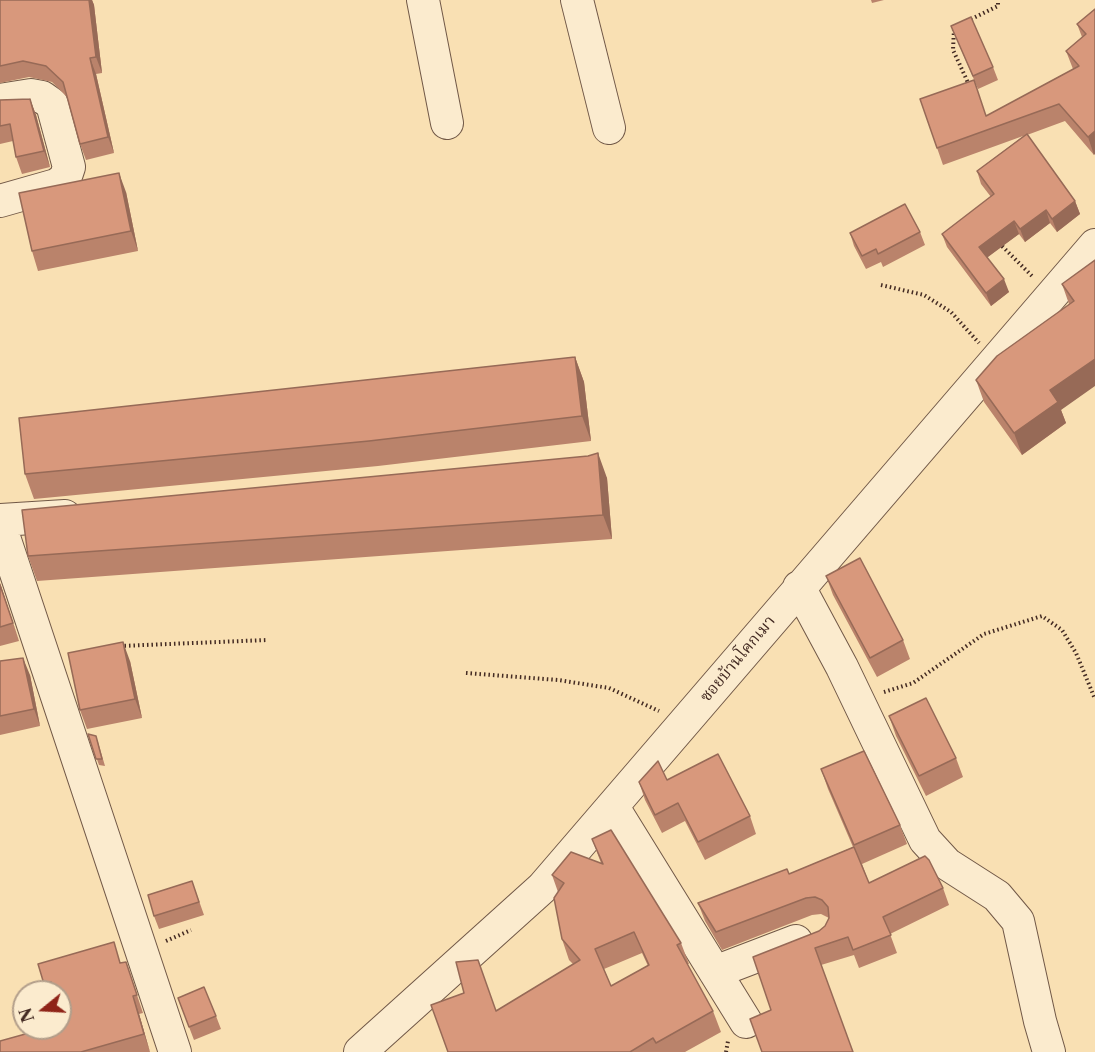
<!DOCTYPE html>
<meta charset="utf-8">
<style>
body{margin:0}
#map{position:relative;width:1095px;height:1052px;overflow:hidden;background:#f9e0b3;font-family:"Libre Caslon Text",serif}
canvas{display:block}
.north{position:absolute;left:12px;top:980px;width:60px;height:60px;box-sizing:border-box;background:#fbebce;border:2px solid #b29e8a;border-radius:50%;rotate:252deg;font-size:16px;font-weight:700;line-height:24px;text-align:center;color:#442b23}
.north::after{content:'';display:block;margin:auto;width:21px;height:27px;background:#8f2418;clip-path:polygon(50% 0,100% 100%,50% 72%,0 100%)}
</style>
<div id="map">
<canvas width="1095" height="1052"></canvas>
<div class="north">N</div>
</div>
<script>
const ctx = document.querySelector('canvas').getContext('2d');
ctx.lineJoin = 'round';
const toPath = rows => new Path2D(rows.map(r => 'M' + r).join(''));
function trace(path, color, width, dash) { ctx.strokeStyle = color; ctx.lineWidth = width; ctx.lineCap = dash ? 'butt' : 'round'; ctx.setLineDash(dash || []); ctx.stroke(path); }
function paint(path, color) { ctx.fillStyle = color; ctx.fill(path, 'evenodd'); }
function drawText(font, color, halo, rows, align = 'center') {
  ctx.font = font + ' "Libre Caslon Text","Noto Serif Thai",serif'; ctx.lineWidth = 6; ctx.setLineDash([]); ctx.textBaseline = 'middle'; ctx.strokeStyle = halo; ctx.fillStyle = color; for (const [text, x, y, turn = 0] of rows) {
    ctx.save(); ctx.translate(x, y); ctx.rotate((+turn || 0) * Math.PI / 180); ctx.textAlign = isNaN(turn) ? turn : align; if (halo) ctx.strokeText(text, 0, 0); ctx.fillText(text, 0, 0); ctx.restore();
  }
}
const minor = toPath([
 [423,0,447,123],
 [577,0,609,128],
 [0,100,31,95,42,97,52,104,69,167,65,179,56,185,0,201],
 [0,520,65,516],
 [0,525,175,1052],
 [799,587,842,667,925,840,947,864,997,896,1018,921,1040,1021,1049,1052],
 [613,807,746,1022],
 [715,972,796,941],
 [360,1052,542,888,1095,245]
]);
trace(minor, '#715847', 34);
trace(toPath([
 [967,21,998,6,998,0],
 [954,29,953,50,970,87],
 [999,243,1034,278],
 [881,285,924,295,951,312,979,343],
 [120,646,267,640],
 [466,673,558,680,609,688,659,711],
 [884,692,913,683,984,634,1042,616,1062,630,1076,653,1095,699],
 [166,941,191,930],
 [726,1052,728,1041]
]), '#442b23', 4, [1.5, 3]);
trace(minor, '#fbebce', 32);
paint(toPath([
 [0,0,92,0,94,5,102,73,96,74,114,153,86,160,80,144,67,97,52,82,29,77,0,83],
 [871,0,884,0,872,3],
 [1095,9,1094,155,1065,121,1027,135,1075,201,1080,214,1057,232,1050,223,1025,242,1019,234,987,257,1009,292,991,306,947,247,942,234,991,197,981,184,977,171,1023,136,943,165,920,99,986,116,1073,69,1066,51,1082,37,1077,24],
 [951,26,993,67,998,80,978,89],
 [30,99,36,115,50,167,22,174,16,157,13,141,0,144,0,100],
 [126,192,138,251,38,271,32,251],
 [920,232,925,245,883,267,881,262,866,269,854,246,850,233],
 [1095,260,1061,410,1066,423,1022,455,984,402,976,380,1069,304,1062,284],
 [575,357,584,382,591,441,378,466,34,499,25,474],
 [588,456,607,478,612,539,37,581,28,556],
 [826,576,903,640,910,659,877,677,833,595],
 [0,583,19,641,0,646],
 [0,661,30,675,40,726,0,735],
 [130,661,142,718,87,729,80,710],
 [889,716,956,758,963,777,926,796,896,736],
 [88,734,98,742,105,766,99,765],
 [821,769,900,825,907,844,862,864,869,883,943,888,949,905,890,934,897,953,859,968,854,955,821,965,771,1010,819,931,825,926,829,918,821,914,812,915,722,950,705,921,698,903,789,874,853,847,828,789],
 [667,780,750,816,756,834,705,860,685,821,662,833,645,800,639,782],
 [592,839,681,943,689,964,687,964,713,1011,721,1032,685,1052,448,1052,496,1011,573,964,569,960,562,939,558,892,552,875,601,863],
 [642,953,648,966,611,986,604,969],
 [192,881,204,915,159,929,154,916],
 [126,962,143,1013,139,1014,150,1052,0,1052,62,1024,60,992,46,992,44,984],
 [178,998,216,1016,221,1029,194,1040]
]), '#ba836b');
paint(toPath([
 [89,0,92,0,94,5,102,73,96,57],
 [90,58,96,74,114,153,108,137],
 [30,99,36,115,50,167,44,151],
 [1095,131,1095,154,1094,155,1088,137],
 [119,173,126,192,138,251,131,231],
 [1075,201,1080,214,1057,232,1052,219],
 [1046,210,1050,223,1025,242,1020,229],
 [1014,221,1019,234,984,260,979,247],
 [1004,279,1009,292,991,306,986,293],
 [575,357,584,382,591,441,582,416],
 [1095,359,1095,386,1061,410,1066,423,1022,455,1014,433,1050,390],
 [598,453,607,478,612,539,603,515],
 [0,583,19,641,0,585],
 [123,642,130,661,142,718,135,699],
 [23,658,30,675,40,726,34,709],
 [133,996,139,1014,150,1052,144,1034]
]), '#976a57');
const building = toPath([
 [0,0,89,0,96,57,90,58,108,137,80,144,63,82,46,66,23,61,0,66,0,0],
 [1095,9,1095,131,1088,137,1059,104,937,148,920,99,974,80,986,116,1079,66,1066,51,1086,34,1077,24,1095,9],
 [971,17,993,67,973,76,951,26,971,17],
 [30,99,44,151,16,157,10,124,0,126,0,100,30,99],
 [1027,134,1075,201,1052,219,1046,210,1020,229,1014,221,979,247,1004,279,986,293,942,234,994,194,977,171,1027,134],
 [119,173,131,231,32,251,19,193,119,173],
 [905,204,920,232,878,254,876,249,862,256,850,233,905,204],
 [1095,260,1095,359,1050,390,1058,402,1014,433,976,380,997,356,1074,301,1062,284,1095,260],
 [575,357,582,416,369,441,25,474,19,418,575,357],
 [598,453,603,515,28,556,22,510,588,456,598,453],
 [860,558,903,640,870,658,826,576,860,558],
 [0,585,13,623,0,627,0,585],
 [123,642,135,699,80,710,68,653,123,642],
 [23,658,34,709,0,716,0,661,23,658],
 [926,698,956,758,919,776,889,716,926,698],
 [88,734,96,736,102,759,96,759,88,734],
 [864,751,900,825,854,845,821,769,864,751],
 [718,754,750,816,698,842,678,803,655,815,639,782,658,761,667,780,718,754],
 [611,830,681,943,677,945,713,1011,656,1043,653,1038,630,1052,448,1052,431,1005,464,993,456,962,478,960,496,1011,580,960,562,939,554,898,564,883,552,875,571,852,603,864,592,839,611,830],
 [634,932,649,965,611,986,595,949,634,932],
 [854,847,869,883,925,856,929,860,943,888,883,917,891,935,853,950,848,937,815,948,853,1052,762,1052,750,1019,771,1010,753,957,819,931,825,926,829,918,828,907,822,900,815,897,806,898,716,932,698,903,787,869,789,874,854,847],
 [192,881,199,902,154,916,148,895,192,881],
 [114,942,120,963,126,962,137,995,133,996,144,1034,81,1052,0,1052,0,1041,47,1028,60,1028,60,1024,62,1024,60,1015,60,992,54,992,51,982,44,984,38,964,114,942],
 [204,987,216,1016,189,1027,178,998,204,987]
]);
paint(building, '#d8987c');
trace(building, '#976a57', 1.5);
drawText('16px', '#442b23', '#fbebce', [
 ["ซอยบ้านโคกเมา",738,659,-50]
]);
</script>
